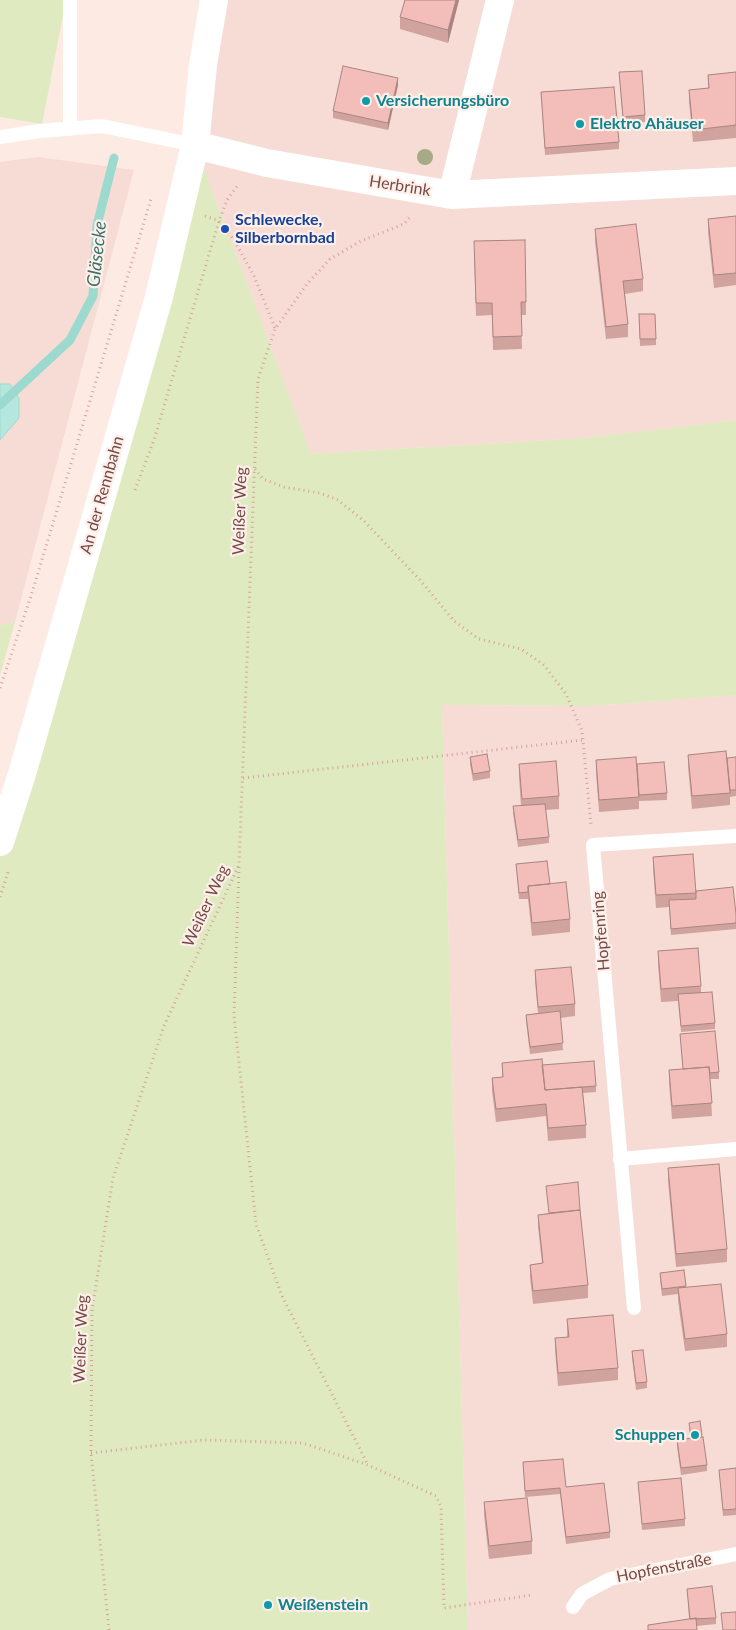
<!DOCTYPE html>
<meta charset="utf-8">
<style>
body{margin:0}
canvas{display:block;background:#fdeae2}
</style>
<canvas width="736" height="1630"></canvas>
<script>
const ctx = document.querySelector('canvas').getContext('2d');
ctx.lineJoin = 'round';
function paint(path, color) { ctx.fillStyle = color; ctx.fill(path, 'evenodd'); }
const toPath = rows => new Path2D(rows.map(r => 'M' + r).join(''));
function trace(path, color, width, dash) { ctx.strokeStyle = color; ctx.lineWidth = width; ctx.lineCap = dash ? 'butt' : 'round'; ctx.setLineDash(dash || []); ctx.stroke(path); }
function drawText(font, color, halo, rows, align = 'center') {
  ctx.font = font + ' Lato,sans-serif'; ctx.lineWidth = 4.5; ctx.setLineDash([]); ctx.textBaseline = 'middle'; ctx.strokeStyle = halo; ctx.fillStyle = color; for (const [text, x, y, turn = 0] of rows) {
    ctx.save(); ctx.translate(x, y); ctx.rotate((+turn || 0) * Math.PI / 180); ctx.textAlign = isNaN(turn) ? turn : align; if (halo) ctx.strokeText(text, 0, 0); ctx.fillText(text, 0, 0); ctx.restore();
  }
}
paint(toPath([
 [219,0,736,0,736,420,585,438,311,454,195,145],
 [38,157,134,170,15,622,0,625,0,162],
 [736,695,736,1630,468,1630,442,705,592,706]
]), '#f6dcd4');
paint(toPath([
 [0,0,66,0,42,124,0,117],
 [195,145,311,454,585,438,736,420,736,695,592,706,442,705,468,1630,0,1630,0,842],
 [15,622,0,675,0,625]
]), '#dfeac1');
const water = toPath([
 [0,384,10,384,19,398,19,418,0,440,0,384]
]);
paint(water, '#b6e7de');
trace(water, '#9cd9cf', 1);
trace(toPath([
 [0,405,70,340,93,296,97,225,114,158]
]), '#9cd9cf', 9);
trace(toPath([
 [205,216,219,221,234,240,254,276,275,328],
 [255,469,263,479,284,487,320,493,338,500,364,521,420,580,454,621,479,639,521,649,544,665,566,694,582,731,591,825],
 [135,490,154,440,219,221,227,200,238,185],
 [0,688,31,596,151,199,154,200],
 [243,778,583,740],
 [239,867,234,1015,256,1224,282,1296,368,1465],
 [0,897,9,869],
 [91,1453,204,1440,303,1443,368,1465,436,1496,441,1507,444,1608,532,1595],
 [109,1630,91,1453,92,1310,113,1178,164,1026,239,865,258,379,275,329,307,284,330,259,361,241,404,224,410,217]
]), '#d8a19d', 3, [1, 4]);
trace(toPath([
 [70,129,70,0],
 [0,137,40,131,102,126,195,145],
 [620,1159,736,1149],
 [634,1308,593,845,736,836],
 [573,1607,582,1594,610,1579,736,1554]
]), '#fff', 14);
trace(toPath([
 [195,145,267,163,452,195,736,181],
 [452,195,500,0]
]), '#fff', 28);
trace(toPath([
 [0,842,22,774,159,297,195,145,203,65,214,0]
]), '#fff', 28);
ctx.fillStyle = '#a6aa87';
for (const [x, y] of [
 [425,157]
]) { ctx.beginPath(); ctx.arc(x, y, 8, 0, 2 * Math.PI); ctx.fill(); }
paint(toPath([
 [459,0,448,43,400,29,400,17],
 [619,72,645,115,645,122,623,123],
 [736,72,736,138,693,142,689,102,689,90,708,88,708,75],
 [398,85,388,130,333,118,333,111],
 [541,92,619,142,619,149,545,155],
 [736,216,736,285,714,288,708,232,708,219],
 [595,229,643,279,643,291,625,294,628,324,628,337,606,339,595,242],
 [474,254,526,302,526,315,521,315,522,349,493,350,492,315,476,316],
 [639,314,656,339,656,345,640,346],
 [688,755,727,758,736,757,736,796,730,797,730,805,692,809,688,767],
 [470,757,490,771,490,778,473,781,470,764],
 [596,760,637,764,667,793,667,800,639,801,639,809,599,812,596,773],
 [519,764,559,796,559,809,545,810,549,837,549,843,518,847,513,813,513,806,521,806,519,777],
 [653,857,696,891,736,914,736,929,671,935,669,907,656,908,653,869],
 [516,864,550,884,570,919,570,932,532,936,528,899,519,899],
 [658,951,701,986,701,992,715,1023,715,1029,681,1032,678,1001,661,1002,658,964],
 [535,970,575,1004,575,1016,560,1018,563,1050,530,1054,526,1021,526,1015,538,1013,535,982],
 [680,1034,719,1072,719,1079,710,1079,712,1116,672,1119,669,1083,669,1070,683,1069],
 [502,1063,542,1065,596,1086,596,1092,583,1093,586,1125,586,1138,548,1141,546,1116,496,1122,492,1091,492,1078,502,1077],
 [668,1168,727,1249,727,1262,676,1267,668,1181],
 [546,1186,580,1210,588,1285,588,1298,533,1304,530,1277,530,1265,542,1263,538,1227,538,1215,549,1213],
 [684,1270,686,1288,727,1334,727,1347,685,1351,678,1301,678,1294,662,1296,660,1279,660,1273],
 [567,1319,618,1368,618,1380,558,1386,555,1350,555,1338,567,1337],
 [632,1351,647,1382,647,1388,636,1390,632,1358],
 [689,1423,702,1435,707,1465,707,1471,681,1475,677,1447,677,1440,690,1438],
 [523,1462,566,1487,610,1532,610,1538,566,1544,560,1494,525,1497],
 [736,1468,736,1515,723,1516,719,1470],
 [638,1482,685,1519,685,1526,642,1530],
 [484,1502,532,1541,532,1554,489,1559,484,1515],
 [687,1589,716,1618,716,1624,697,1626,697,1630,648,1630,648,1625,689,1619]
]), '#d1a39f');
paint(toPath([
 [456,0,459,0,448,43,448,30],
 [398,78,398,85,388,130,388,123]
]), '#aa8582');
const building = toPath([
 [405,0,456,0,448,30,400,17,405,0],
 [343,66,398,78,388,123,333,111,343,66],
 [642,71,645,115,623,117,619,72,642,71],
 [736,72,736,125,693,130,689,90,709,88,708,75,736,72],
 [614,87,619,142,545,148,541,92,614,87],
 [736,216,736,273,714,275,708,219,736,216],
 [636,224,643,279,623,281,628,324,606,327,595,229,636,224],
 [525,240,526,302,521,302,522,336,493,337,492,303,476,303,474,241,525,240],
 [639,314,655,314,656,339,640,339,639,314],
 [726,751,730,793,692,796,688,755,726,751],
 [487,754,490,771,473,774,470,757,487,754],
 [636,757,639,797,599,800,596,760,636,757],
 [736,757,736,790,730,790,727,758,736,757],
 [556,761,559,796,522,799,519,764,556,761],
 [664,762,667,793,639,795,637,764,664,762],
 [545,804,549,837,518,840,513,806,545,804],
 [693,854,696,893,656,895,653,857,693,854],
 [547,861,550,884,528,886,528,892,519,893,516,864,547,861],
 [566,882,570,919,532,923,528,886,566,882],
 [733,887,736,914,736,923,671,929,669,900,696,899,696,891,733,887],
 [698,948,701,986,661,989,658,951,698,948],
 [571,967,575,1004,538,1007,535,970,571,967],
 [712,992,715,1023,681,1026,678,994,712,992],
 [560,1011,563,1043,530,1047,526,1015,560,1011],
 [715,1031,719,1072,710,1073,709,1067,683,1069,680,1034,715,1031],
 [542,1059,545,1090,582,1087,586,1125,548,1128,546,1104,496,1109,492,1078,503,1077,502,1063,542,1059],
 [594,1061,596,1086,545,1090,542,1065,594,1061],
 [709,1067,712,1103,672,1106,669,1070,709,1067],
 [719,1164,727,1249,676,1254,668,1168,719,1164],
 [578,1182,580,1210,549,1213,546,1186,578,1182],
 [580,1210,588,1285,533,1291,530,1265,543,1263,538,1215,580,1210],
 [684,1270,686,1286,662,1289,660,1273,684,1270],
 [721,1284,727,1334,685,1339,678,1288,721,1284],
 [613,1315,618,1368,558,1373,555,1338,569,1337,567,1319,613,1315],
 [643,1350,647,1382,636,1383,632,1351,643,1350],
 [700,1421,702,1435,691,1437,689,1423,700,1421],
 [703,1437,707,1465,681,1468,677,1440,703,1437],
 [563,1459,566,1487,604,1483,610,1532,566,1537,560,1488,525,1491,523,1462,563,1459],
 [736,1468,736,1509,723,1510,719,1470,736,1468],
 [681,1478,685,1519,642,1524,638,1482,681,1478],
 [527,1498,532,1541,489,1546,484,1502,527,1498],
 [712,1586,716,1618,690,1619,687,1589,712,1586],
 [736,1612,736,1630,723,1630,721,1613,736,1612],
 [696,1618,697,1630,648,1630,648,1625,696,1618]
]);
paint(building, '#f3beb9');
trace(building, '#aa8582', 1);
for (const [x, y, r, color] of [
 [366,101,5,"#0f9aa8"],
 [580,124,5,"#0f9aa8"],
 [225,229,5,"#1a4fb4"],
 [695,1435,5,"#0f9aa8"],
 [268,1605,5,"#0f9aa8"]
]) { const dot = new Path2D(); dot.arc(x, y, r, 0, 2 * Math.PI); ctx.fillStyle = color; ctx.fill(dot); trace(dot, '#ffefe9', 2); }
drawText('bold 16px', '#0d838f', '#ffefe9', [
 ["Versicherungsbüro",376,101],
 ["Elektro Ahäuser",590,124],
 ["Schuppen",685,1435,"right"],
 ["Weißenstein",278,1605]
], 'left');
drawText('16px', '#754a48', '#ffefe9', [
 ["Herbrink",400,186,9],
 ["An der Rennbahn",102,495,-74],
 ["Weißer Weg",240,511,-88],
 ["Weißer Weg",206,906,-65],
 ["Hopfenring",601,931,-95],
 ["Weißer Weg",81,1339,-88],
 ["Hopfenstraße",664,1568,-11]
]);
drawText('bold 16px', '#164399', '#ffefe9', [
 ["Schlewecke,",235,220],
 ["Silberbornbad",235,238]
], 'left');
drawText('italic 18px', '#39746b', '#ffefe9', [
 ["Gläsecke",97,254,-84]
]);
</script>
